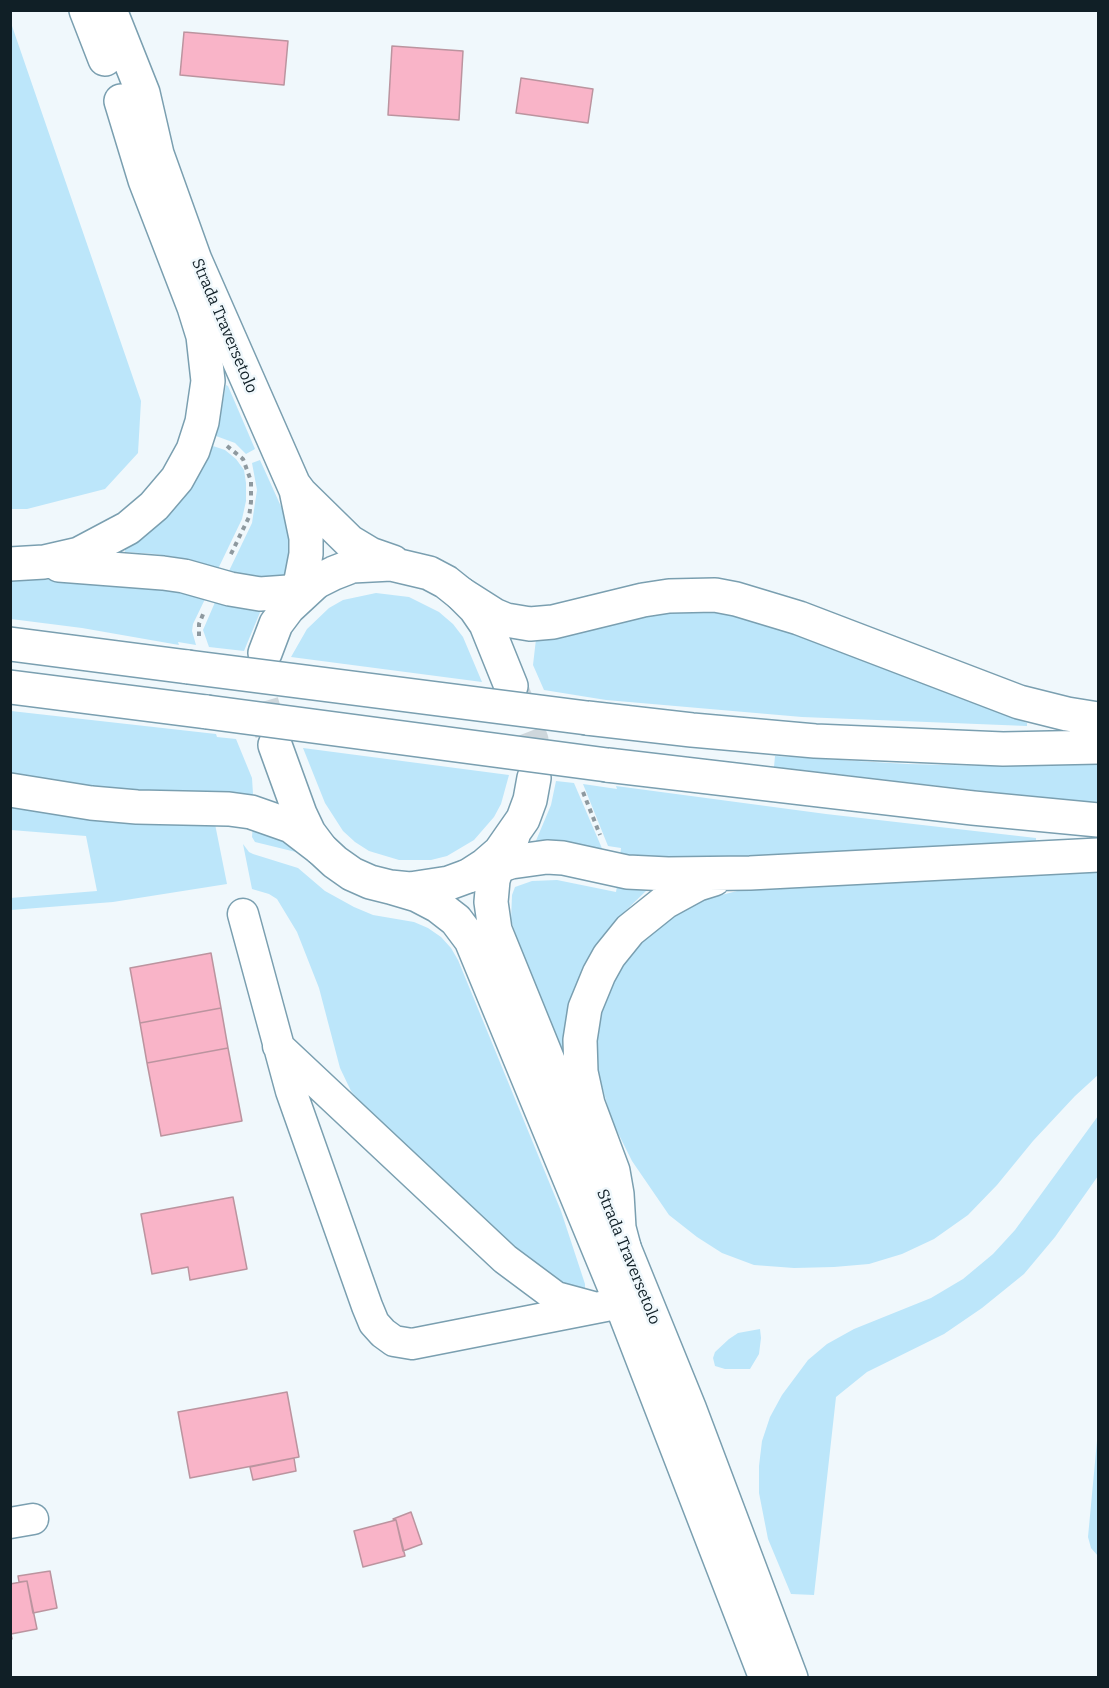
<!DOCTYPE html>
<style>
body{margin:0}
#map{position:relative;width:1109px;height:1688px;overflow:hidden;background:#f0f8fc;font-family:Bitter,serif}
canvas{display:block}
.frame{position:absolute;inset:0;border:12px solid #101f26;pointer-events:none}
</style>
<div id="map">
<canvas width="1109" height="1688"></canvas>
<div class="frame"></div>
</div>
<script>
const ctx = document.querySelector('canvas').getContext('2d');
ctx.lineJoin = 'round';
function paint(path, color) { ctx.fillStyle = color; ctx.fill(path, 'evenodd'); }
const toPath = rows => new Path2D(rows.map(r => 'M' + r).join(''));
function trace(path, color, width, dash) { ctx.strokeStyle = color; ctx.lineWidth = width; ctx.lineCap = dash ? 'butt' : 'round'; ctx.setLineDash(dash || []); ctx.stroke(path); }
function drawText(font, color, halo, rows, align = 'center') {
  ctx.font = font + ' Bitter,serif'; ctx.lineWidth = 5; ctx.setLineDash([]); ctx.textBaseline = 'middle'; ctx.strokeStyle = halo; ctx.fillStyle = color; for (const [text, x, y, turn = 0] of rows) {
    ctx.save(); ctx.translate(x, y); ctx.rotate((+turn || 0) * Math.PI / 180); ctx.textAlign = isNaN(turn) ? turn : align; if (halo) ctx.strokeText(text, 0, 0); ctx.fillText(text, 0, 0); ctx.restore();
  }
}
paint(toPath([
 [11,23,141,401,138,453,105,489,27,509,10,509],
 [226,385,228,386,255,449,246,454,235,443,216,436],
 [213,446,225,450,236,459,244,470,246,483,246,501,242,519,218,569,188,559,155,554,125,552,125,548,158,525,173,510,198,477],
 [260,460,293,533,287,573,282,578,271,579,228,573,252,523,257,490,252,463],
 [11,578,131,583,206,597,193,624,192,631,196,645,178,642,179,645,82,628,11,619],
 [376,593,409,597,439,612,453,624,463,637,482,682,291,657,307,629,329,608,343,600],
 [216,600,238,607,261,610,244,651,209,647,203,630],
 [698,608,747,615,911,676,1027,723,1027,726,802,717,606,700,544,690,533,665,536,639,633,617],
 [11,711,216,734,217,737,236,739,252,778,253,794,211,795,114,791,11,775],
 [303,748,509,775,501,804,494,817,474,840,447,856,431,860,399,860,369,851,355,842,343,831,325,803],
 [775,756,907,764,991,766,1098,764,1098,802,1051,799,774,767],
 [556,781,574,783,604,853,535,843,551,805],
 [583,784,617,789,616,786,826,814,1036,838,1036,844,672,860,620,857,621,848,608,846],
 [11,805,215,824,227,884,113,902,11,910,10,898,97,891,86,836,11,830],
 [253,824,291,845,300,853,255,842,252,837],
 [243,844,249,852,253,854,298,868,325,891,354,907,373,915,414,922,428,928,441,937,451,948,458,960,561,1211,585,1284,585,1289,575,1290,538,1271,365,1108,351,1091,340,1068,319,988,297,932,277,899,269,894,252,889],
 [1098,868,1098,1075,1075,1096,1033,1141,997,1185,968,1215,934,1239,902,1254,869,1264,834,1267,794,1268,754,1265,722,1253,697,1237,669,1215,632,1161,612,1121,593,1055,596,1022,622,959,670,915,702,900,737,891,775,885],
 [557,880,616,892,617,886,646,891,616,920,602,937,580,975,568,1011,562,1062,515,954,521,951,511,920,512,895,515,887,532,881],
 [1098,1116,1098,1176,1055,1237,1024,1274,982,1308,944,1334,867,1372,836,1397,814,1595,791,1594,768,1539,759,1493,759,1466,762,1441,770,1417,782,1395,808,1360,827,1344,854,1329,931,1298,963,1279,993,1254,1015,1230],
 [760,1329,761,1338,759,1354,750,1369,725,1369,715,1366,713,1358,715,1352,729,1339,738,1333],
 [1098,1430,1098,1556,1091,1548,1088,1537]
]), '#bce6fa');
const building = toPath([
 [184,32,288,41,284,85,180,75,184,32],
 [392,46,463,51,459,120,388,115,392,46],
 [521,78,593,89,588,123,516,113,521,78],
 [211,953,221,1008,140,1023,130,968,211,953],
 [221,1008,228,1048,147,1063,140,1023,221,1008],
 [228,1048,242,1121,161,1136,147,1063,228,1048],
 [233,1197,247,1269,190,1280,188,1267,152,1274,141,1214,233,1197],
 [287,1392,299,1457,190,1478,178,1412,287,1392],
 [294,1458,296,1471,253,1480,250,1467,294,1458],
 [411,1512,422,1544,403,1551,396,1520,393,1519,411,1512],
 [396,1520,405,1556,363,1567,354,1531,396,1520],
 [50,1571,57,1608,33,1613,27,1581,19,1582,18,1576,50,1571],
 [27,1581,37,1629,11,1634,12,1639,10,1639,10,1584,27,1581]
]);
paint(building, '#f9b4c8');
trace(building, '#bb949f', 1.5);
trace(toPath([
 [265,653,261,682,262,702,275,745],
 [511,686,532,740,534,778]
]), '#ced7dc', 33, [33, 16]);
const minor = toPath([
 [243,914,291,1091,367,1306,374,1323,383,1333,394,1341,412,1344,621,1303],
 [278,1046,505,1259,556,1297,593,1307],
 [10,1523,33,1519]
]);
const major = toPath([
 [86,10,105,59],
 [110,10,143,93,157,154,195,260,296,490,306,538,306,554,301,580,288,608],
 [294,485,300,493,350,542,370,554,393,562],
 [265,653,276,624,288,608,316,582,334,573,352,566,391,564,429,573,446,582,461,594,475,608,486,624,511,686],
 [275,745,300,814,309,833,321,849,335,862,352,874,370,882,390,887,410,889,449,883,468,876,485,865,500,852,523,819,530,800,534,778],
 [513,836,500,858,493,880,491,902,495,930,690,1410,791,1678],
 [390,887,417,895,438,906,456,920,471,940,621,1303,766,1678]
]);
const highway = toPath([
 [10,564,44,562,79,554,128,528,154,506,177,479,193,450,202,422,208,381,203,336,194,307,145,180,121,101],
 [59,565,163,573,184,576,230,589,260,594,288,592,316,582],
 [461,594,494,615,506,620,530,624,553,622,643,600,669,596,715,595,736,599,799,618,1019,702,1067,714,1098,719],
 [10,644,188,667],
 [10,687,207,712],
 [587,718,692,730,815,741,1003,749,1098,747],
 [607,765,973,808,1098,820],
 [10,790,91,803,137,807,229,809,251,812,291,826,321,849],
 [468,876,511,862,547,857,563,858,627,872,668,874,750,873,1098,855],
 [624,1247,619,1228,617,1194,613,1171,588,1104,581,1072,580,1040,585,1008,599,974,609,956,630,930,665,902,698,884,714,879]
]);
trace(minor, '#7a9fb0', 33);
trace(major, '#7a9fb0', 36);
trace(highway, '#7a9fb0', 36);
trace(toPath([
 [227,446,243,459,251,481,251,502,249,517,230,556],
 [199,636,199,624,204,612],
 [583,792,600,835]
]), '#8e999f', 4, [4.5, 4.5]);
trace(minor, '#fff', 30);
trace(major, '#fff', 33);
trace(highway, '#fff', 33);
const highwayBridge = toPath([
 [188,667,587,718],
 [207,712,607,765]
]);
trace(highwayBridge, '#7a9fb0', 36, []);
trace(highwayBridge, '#fff', 33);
drawText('16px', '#101f26', '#f0f8fc', [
 ["Strada Traversetolo",224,326,67],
 ["Strada Traversetolo",628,1257,68]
]);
</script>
